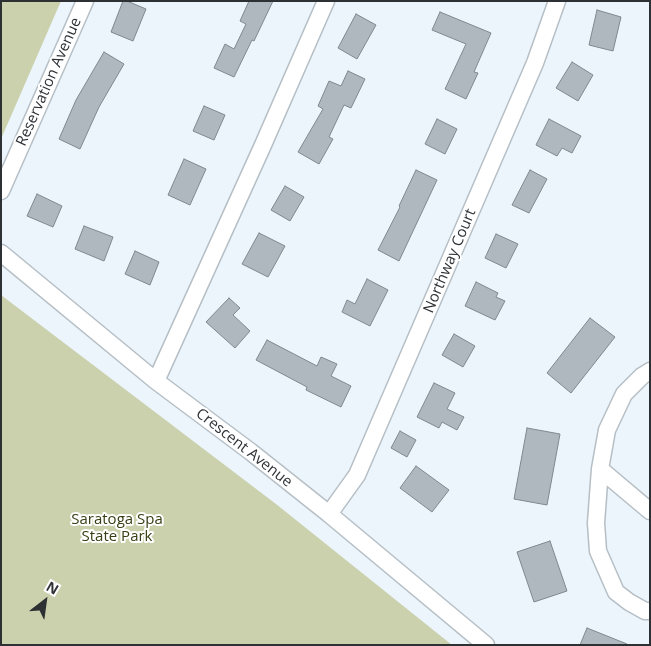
<!DOCTYPE html>
<style>
body{margin:0}
#map{position:relative;width:651px;height:646px;overflow:hidden;background:#ecf5fc;font-family:"Open Sans",sans-serif}
canvas{display:block}
.frame{position:absolute;inset:0;border:2px solid #2e3134;pointer-events:none}
.north{position:absolute;left:20px;top:576px;width:50px;height:50px;-webkit-text-stroke:4px #fff;paint-order:stroke;rotate:30deg;font-size:14px;font-weight:700;line-height:20px;text-align:center;color:#2e3134}
.north::after{content:'';display:block;margin:auto;width:18px;height:22px;background:#2e3134;clip-path:polygon(50% 0,100% 100%,50% 72%,0 100%)}
</style>
<div id="map">
<canvas width="651" height="646"></canvas>
<div class="frame"></div>
<div class="north">N</div>
</div>
<script>
const ctx = document.querySelector('canvas').getContext('2d');
ctx.lineJoin = 'round';
function paint(path, color) { ctx.fillStyle = color; ctx.fill(path, 'evenodd'); }
const toPath = rows => new Path2D(rows.map(r => 'M' + r).join(''));
function trace(path, color, width, dash) { ctx.strokeStyle = color; ctx.lineWidth = width; ctx.lineCap = dash ? 'butt' : 'round'; ctx.setLineDash(dash || []); ctx.stroke(path); }
function drawText(font, color, halo, rows, align = 'center') {
  ctx.font = font + ' "Open Sans",sans-serif'; ctx.lineWidth = 4; ctx.setLineDash([]); ctx.textBaseline = 'middle'; ctx.strokeStyle = halo; ctx.fillStyle = color; for (const [text, x, y, turn = 0] of rows) {
    ctx.save(); ctx.translate(x, y); ctx.rotate((+turn || 0) * Math.PI / 180); ctx.textAlign = isNaN(turn) ? turn : align; if (halo) ctx.strokeText(text, 0, 0); ctx.fillText(text, 0, 0); ctx.restore();
  }
}
paint(toPath([
 [1,1,61,1,1,139],
 [1,295,276,504,452,645,1,645]
]), '#cbd1ad');
const building = toPath([
 [123,1,127,1,146,9,133,41,111,32,123,1],
 [249,1,273,1,254,41,252,40,234,77,214,68,225,44,234,49,246,24,240,21,249,1],
 [597,10,621,17,613,51,589,45,597,10],
 [440,12,491,33,474,72,478,73,466,99,445,89,466,44,432,30,440,12],
 [356,14,376,25,357,59,338,48,356,14],
 [104,52,124,64,99,107,80,149,59,139,76,100,104,52],
 [572,62,593,75,578,101,556,88,572,62],
 [348,71,365,79,351,108,344,105,329,137,333,139,319,164,298,152,323,109,318,106,329,81,341,86,348,71],
 [204,106,225,115,214,140,193,131,204,106],
 [437,119,457,129,445,154,425,144,437,119],
 [549,119,581,136,572,153,562,148,557,156,536,145,549,119],
 [184,159,206,169,190,205,168,195,184,159],
 [416,170,437,180,399,261,378,250,400,207,399,206,416,170],
 [530,170,547,179,529,213,512,205,530,170],
 [285,186,304,197,290,221,271,210,285,186],
 [37,194,62,206,53,227,27,216,37,194],
 [84,226,113,237,104,261,75,249,84,226],
 [259,233,285,246,268,277,242,264,259,233],
 [496,234,518,244,506,268,485,258,496,234],
 [135,251,159,262,150,285,125,274,135,251],
 [367,279,388,290,370,326,342,312,347,300,355,304,367,279],
 [476,282,498,293,496,297,505,301,495,320,465,306,476,282],
 [229,298,240,308,233,315,250,331,235,348,206,322,229,298],
 [590,318,615,337,571,393,547,373,590,318],
 [454,334,475,346,463,367,442,355,454,334],
 [267,340,317,366,321,357,337,364,331,376,351,386,341,407,306,390,307,387,256,360,267,340],
 [434,383,455,393,447,409,464,417,457,430,442,422,439,428,417,417,434,383],
 [527,428,560,434,547,505,514,499,527,428],
 [400,431,416,440,407,457,391,448,400,431],
 [416,466,449,490,432,512,400,488,416,466],
 [550,541,567,591,534,602,517,552,550,541],
 [587,628,627,644,627,645,580,645,587,628]
]);
paint(building, '#afb8be');
trace(building, '#7f888d', 1);
const minor = toPath([
 [1,191,85,1],
 [1,253,156,381,251,452,329,514,486,645],
 [650,371,642,376,624,394,607,430,600,469,596,523,598,551,616,592,629,602,645,611,650,611],
 [156,381,263,145,326,1],
 [600,469,650,511],
 [329,514,357,475,535,63,557,1]
]);
trace(minor, '#b6bfc5', 19);
trace(minor, '#fff', 16);
drawText('15px', '#2e3134', '#fff', [
 ["Reservation Avenue",49,82,-66],
 ["Northway Court",450,261,-67],
 ["Crescent Avenue",244,448,38]
]);
drawText('15px', '#383d13', '#fff', [
 ["Saratoga Spa",117,520],
 ["State Park",117,537]
]);
</script>
